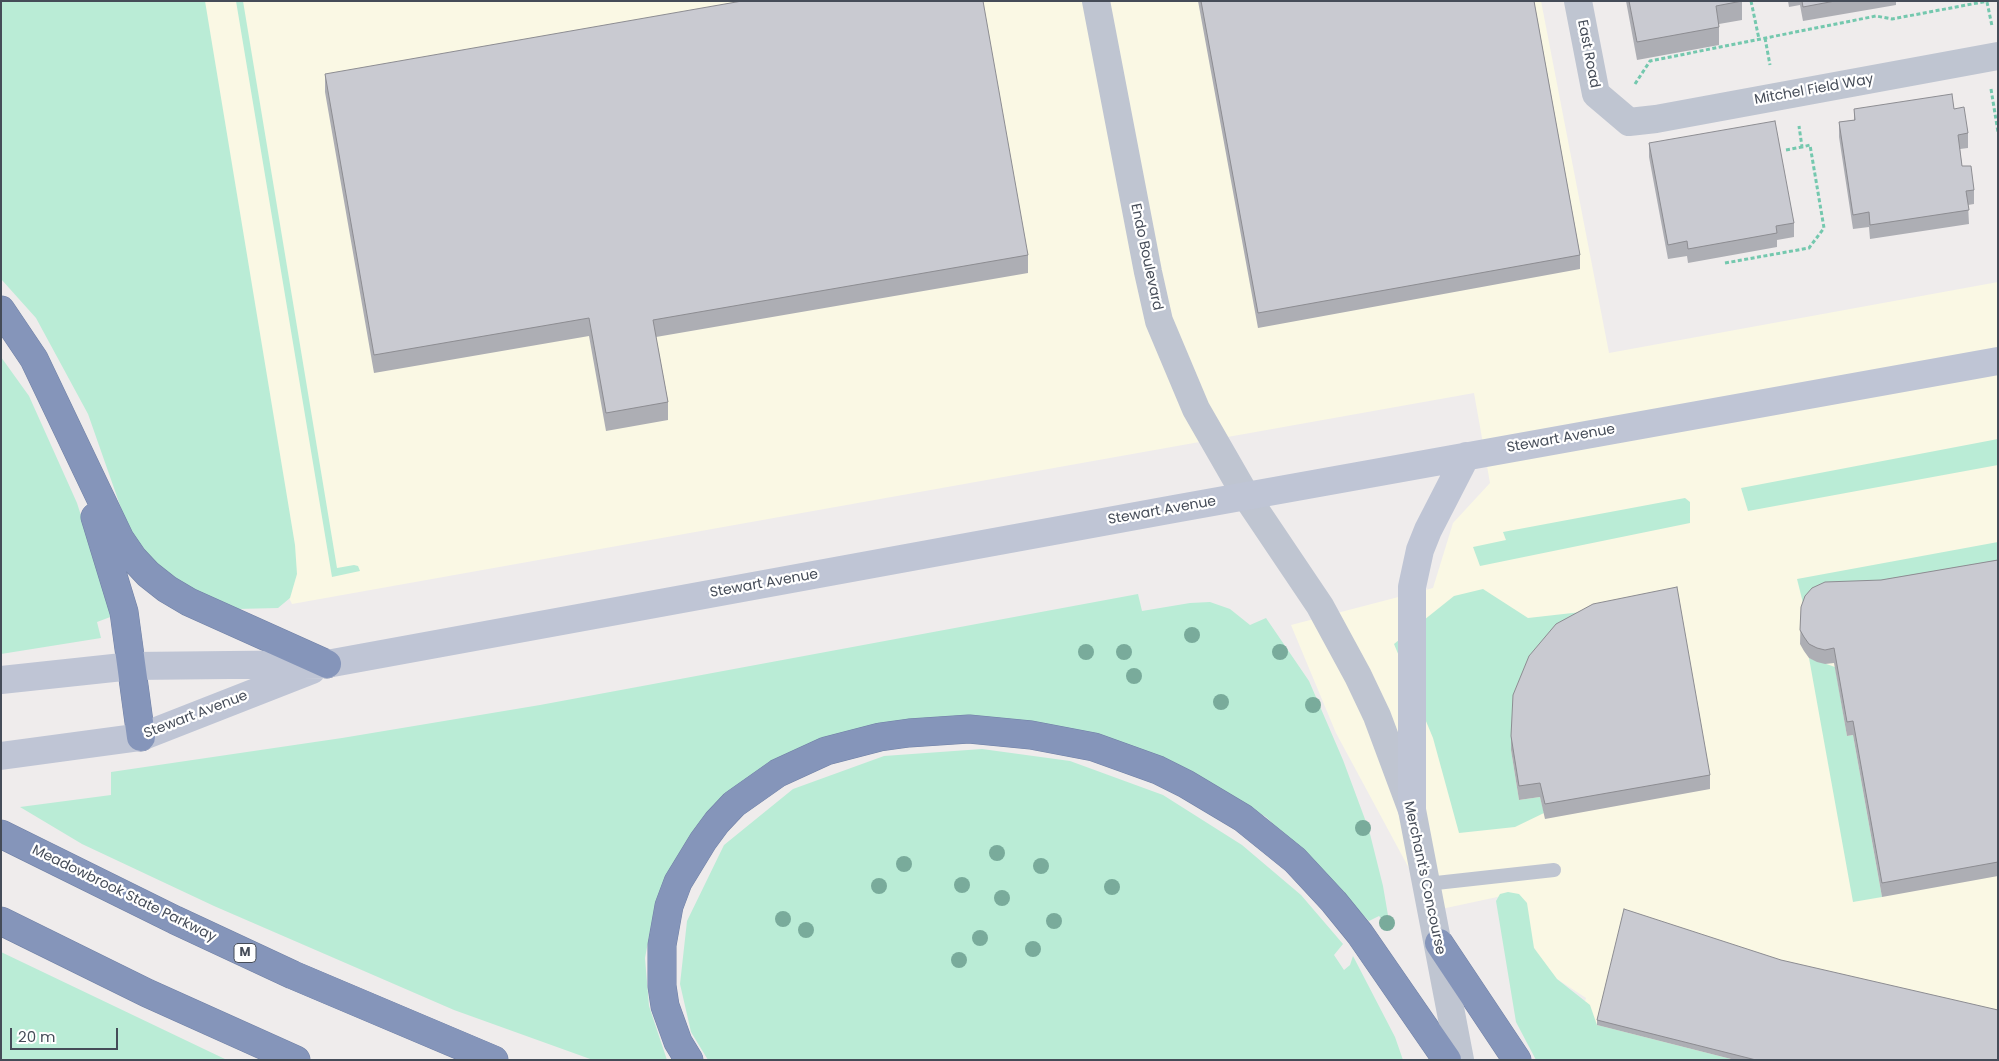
<!DOCTYPE html>
<style>
body{margin:0}
#map{position:relative;width:1999px;height:1061px;overflow:hidden;background:#efecec;font-family:Poppins,sans-serif}
canvas{display:block}
.frame{position:absolute;inset:0;border:2px solid #454c58;pointer-events:none}
.scale{position:absolute;left:10px;top:1028px;width:108px;height:22px;box-sizing:border-box;border:2px solid #454c58;border-top:0;padding-left:6px;font-size:15px;line-height:18px;white-space:nowrap;color:#454c58;-webkit-text-stroke:4px #fff;paint-order:stroke}
</style>
<div id="map">
<canvas width="1999" height="1061"></canvas>
<div class="frame"></div>
<div class="scale">20 m</div>
</div>
<script>
const ctx = document.querySelector('canvas').getContext('2d');
ctx.lineJoin = 'round';
function paint(path, color) { ctx.fillStyle = color; ctx.fill(path, 'evenodd'); }
const toPath = rows => new Path2D(rows.map(r => 'M' + r).join(''));
function trace(path, color, width, dash) { ctx.strokeStyle = color; ctx.lineWidth = width; ctx.lineCap = dash ? 'butt' : 'round'; ctx.setLineDash(dash || []); ctx.stroke(path); }
function drawText(font, color, halo, rows, align = 'center') {
  ctx.font = font + ' Poppins,sans-serif'; ctx.lineWidth = 4.5; ctx.setLineDash([]); ctx.textBaseline = 'middle'; ctx.strokeStyle = halo; ctx.fillStyle = color; for (const [text, x, y, turn = 0] of rows) {
    ctx.save(); ctx.translate(x, y); ctx.rotate((+turn || 0) * Math.PI / 180); ctx.textAlign = isNaN(turn) ? turn : align; if (halo) ctx.strokeText(text, 0, 0); ctx.fillText(text, 0, 0); ctx.restore();
  }
}
paint(toPath([
 [1,1,1541,1,1609,353,1998,282,1998,1060,1669,1060,1584,1039,1581,1016,1586,998,1551,975,1502,896,1432,911,1336,733,1291,625,1433,588,1453,523,1490,483,1474,393,292,604,158,330]
]), '#faf8e4');
paint(toPath([
 [1,1,205,1,295,545,297,574,290,598,278,608,236,609,194,595,150,564,128,528,88,414,36,318,1,279],
 [236,1,243,1,337,568,354,565,358,566,360,571,332,577],
 [1,357,29,396,77,503,113,616,97,622,101,638,1,654],
 [1998,439,1998,465,1748,511,1741,488],
 [1685,498,1690,502,1690,523,1480,566,1473,547,1506,540,1503,532],
 [1998,542,1998,574,1805,611,1797,579],
 [1483,589,1528,618,1599,610,1511,750,1519,800,1540,797,1544,813,1515,827,1459,833,1433,738,1394,644,1454,596],
 [1138,594,1142,611,1190,603,1210,602,1230,609,1250,625,1266,618,1309,681,1343,760,1369,830,1383,886,1390,927,1379,916,1369,921,1266,817,1176,764,1103,741,1014,719,924,719,834,736,765,765,712,814,681,850,655,905,645,958,649,1006,667,1060,593,1060,454,1010,214,906,82,844,20,807,111,795,111,772,342,738,540,705],
 [1809,658,1835,667,1847,736,1853,735,1882,897,1853,902],
 [982,749,1070,761,1163,795,1242,845,1301,895,1343,944,1334,955,1344,970,1350,965,1353,956,1395,1037,1403,1060,708,1060,691,1032,680,984,687,921,724,845,793,789,884,756],
 [1508,892,1519,894,1527,903,1534,948,1557,979,1590,1005,1597,1025,1735,1060,1536,1060,1516,1022,1496,901,1500,894],
 [1,952,227,1060,1,1060]
]), '#baecd6');
const motorway = toPath([
 [1,310,34,359,120,539,133,558,148,574,167,589,189,602,327,664],
 [95,517,124,612,141,737],
 [1,834,175,920,293,975,494,1060],
 [1,921,147,993,296,1060],
 [1439,943,1517,1060],
 [689,1060,678,1042,665,1006,662,986,662,945,669,906,678,882,703,841,717,822,734,804,778,773,826,751,880,737,909,733,969,729,1031,735,1094,747,1158,770,1186,784,1243,818,1295,860,1334,902,1360,934,1447,1060]
]);
trace(motorway, '#7080a5', 29);
trace(toPath([
 [1751,1,1759,39],
 [1987,2,1992,26],
 [1765,38,1770,65],
 [1635,84,1650,61,1876,16,1892,19,1988,1],
 [1991,89,1998,132],
 [1786,150,1802,147],
 [1725,263,1809,248,1824,228,1810,145,1802,147,1799,126]
]), '#74c8ae', 3, [4, 2.5]);
trace(toPath([
 [1427,884,1554,870]
]), '#bfc5d1', 14);
trace(toPath([
 [1578,1,1596,94,1629,122,1656,119,1998,56]
]), '#bfc5d1', 28);
trace(toPath([
 [1096,1,1148,272,1159,321,1196,409,1246,496,1320,606,1358,676,1377,716,1412,810,1460,1060]
]), '#bfc5d1', 28);
trace(toPath([
 [1,680,132,666,327,664,1174,509,1998,361],
 [1,756,141,737,312,670],
 [1412,810,1412,587,1420,550,1428,530,1466,456]
]), '#bfc5d5', 28);
trace(motorway, '#8595ba', 28);
ctx.fillStyle = '#79ab9b';
for (const [x, y] of [
 [1192,635],
 [1086,652],
 [1124,652],
 [1280,652],
 [1134,676],
 [1221,702],
 [1313,705],
 [1363,828],
 [997,853],
 [904,864],
 [1041,866],
 [962,885],
 [879,886],
 [1112,887],
 [1002,898],
 [783,919],
 [1054,921],
 [1387,923],
 [806,930],
 [980,938],
 [1033,949],
 [959,960]
]) { ctx.beginPath(); ctx.arc(x, y, 8, 0, 2 * Math.PI); ctx.fill(); }
paint(toPath([
 [1198,1,1534,1,1580,255,1580,269,1258,328],
 [1626,1,1742,1,1742,20,1719,24,1719,45,1637,60],
 [1788,1,1896,1,1896,5,1803,21,1800,5,1789,7],
 [325,74,1028,255,1028,273,656,337,668,402,668,420,606,431,589,336,374,373,325,92],
 [1854,109,1954,109,1968,133,1968,148,1960,149,1962,166,1974,190,1974,204,1968,205,1969,224,1870,239,1869,227,1853,229,1839,137,1839,122,1854,120],
 [1649,143,1794,223,1794,237,1777,240,1777,247,1688,263,1687,256,1668,259,1649,157],
 [1998,560,1998,876,1882,897,1853,735,1847,736,1834,663,1825,664,1817,662,1809,658,1804,651,1800,644,1801,607,1881,580],
 [1511,736,1710,775,1710,789,1545,819,1540,797,1519,800,1511,750],
 [1781,960,1998,1060,1735,1060,1597,1025,1597,1020]
]), '#adaeb4');
const building = toPath([
 [742,1,983,1,1028,255,653,320,668,402,606,413,589,318,374,355,325,74,742,1],
 [1201,1,1534,1,1580,255,1258,313,1201,1],
 [1629,1,1742,1,1716,6,1719,27,1637,42,1629,1],
 [1802,1,1835,1,1803,7,1802,1],
 [1952,94,1954,109,1964,107,1968,133,1958,135,1962,166,1971,166,1974,190,1966,191,1969,210,1870,225,1869,212,1853,215,1839,122,1855,120,1854,109,1952,94],
 [1775,121,1794,223,1776,226,1777,233,1688,249,1687,241,1668,245,1649,143,1775,121],
 [1998,560,1998,862,1882,883,1853,721,1847,722,1834,648,1825,650,1817,648,1809,644,1804,637,1800,630,1801,607,1805,596,1812,588,1825,582,1881,580,1998,560],
 [1677,587,1710,775,1545,804,1540,783,1519,786,1511,736,1513,695,1529,656,1556,624,1593,604,1677,587],
 [1624,909,1781,960,1998,1010,1998,1060,1756,1060,1597,1020,1624,909]
]);
paint(building, '#c9cad1');
trace(building, '#8d8d92', 1);
for (const [x, y, w] of [
 [245,953,22]
]) { const box = new Path2D(); box.roundRect(x - w / 2, y - 9.5, w, 19, 4); ctx.fillStyle = '#fff'; ctx.fill(box); trace(box, '#454c58', 1); }
drawText('bold 12px', '#454c58', null, [
 ["M",245,953]
]);
drawText('14px', '#454c58', '#fff', [
 ["East Road",1588,54,79],
 ["Mitchel Field Way",1814,90,-10],
 ["Endo Boulevard",1146,257,78],
 ["Stewart Avenue",1561,439,-10],
 ["Stewart Avenue",1162,511,-10],
 ["Stewart Avenue",764,584,-10],
 ["Stewart Avenue",196,715,-21],
 ["Merchant's Concourse",1424,878,78],
 ["Meadowbrook State Parkway",124,894,26]
]);
</script>
